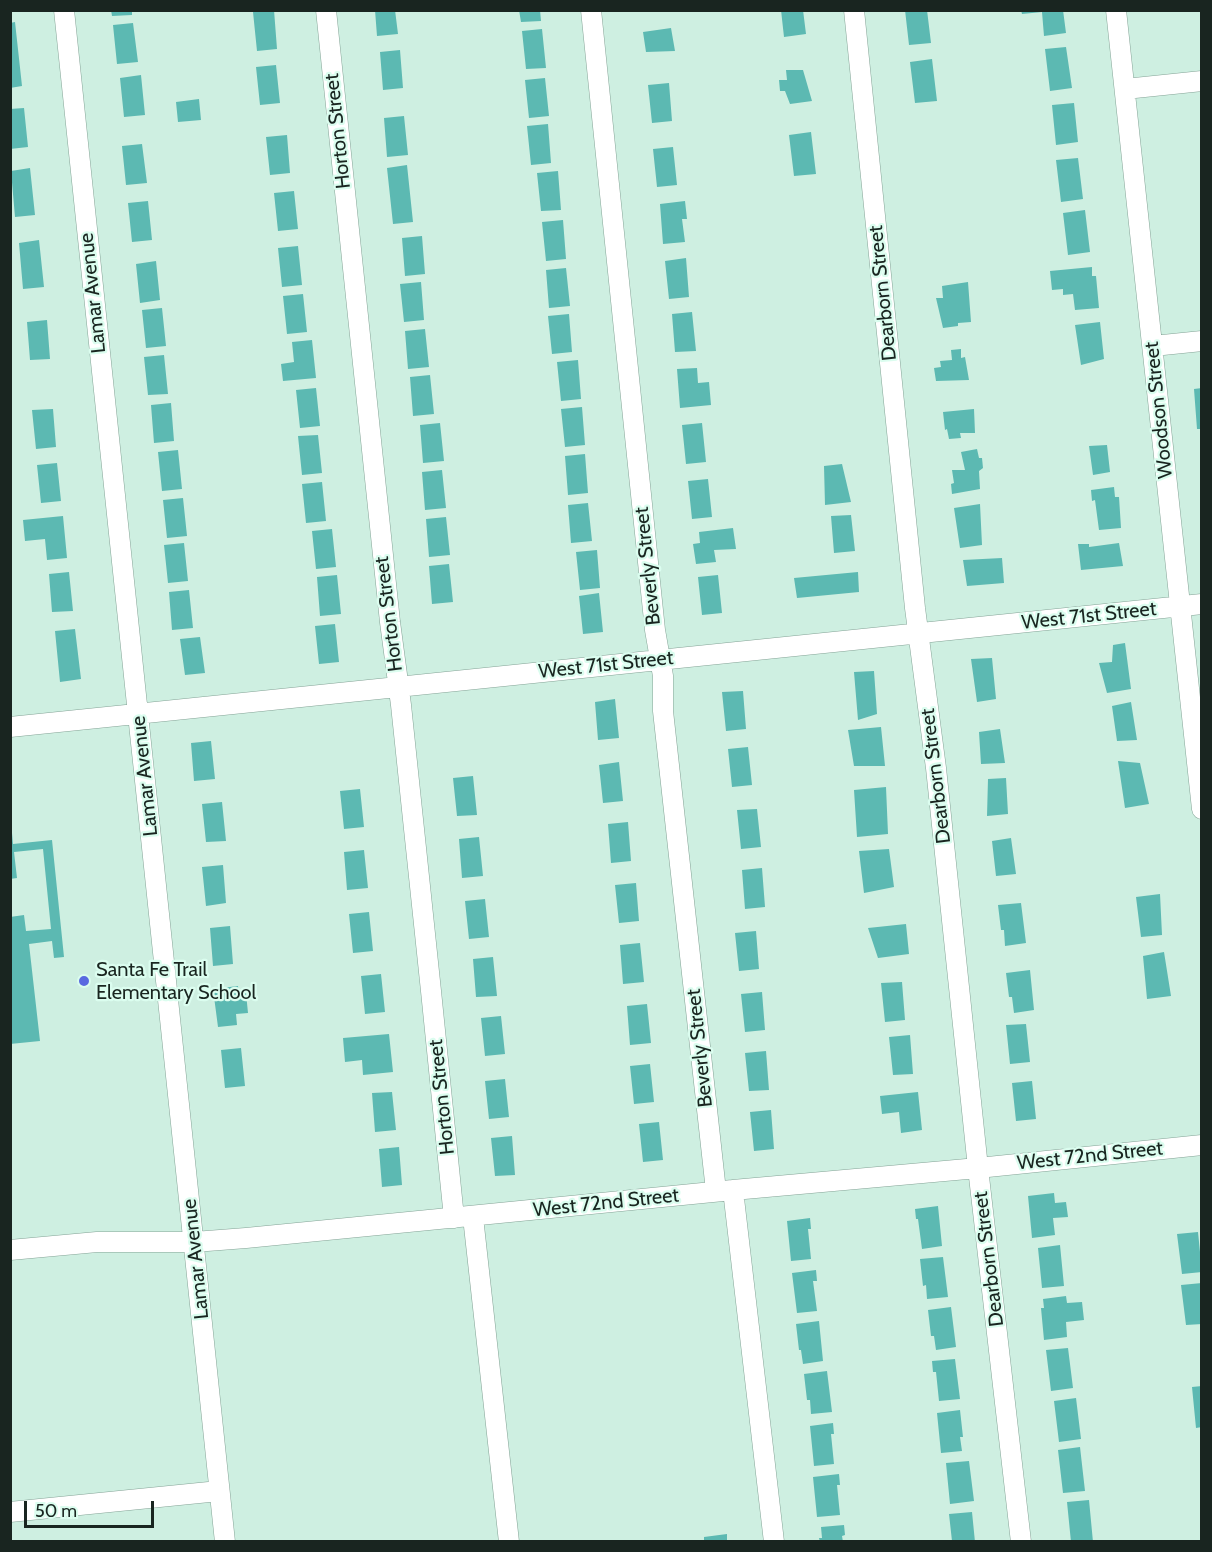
<!DOCTYPE html>
<style>
body{margin:0}
#map{position:relative;width:1212px;height:1552px;overflow:hidden;background:#ceefe1;font-family:Cabin,sans-serif}
canvas{display:block}
.frame{position:absolute;inset:0;border:12px solid #192520;pointer-events:none}
.scale{position:absolute;left:24px;top:1501px;width:130px;height:27px;box-sizing:border-box;border:3px solid #192520;border-top:0;padding-left:8px;font-size:18px;line-height:21px;white-space:nowrap;color:#192520;-webkit-text-stroke:4px #dbfdef;paint-order:stroke}
</style>
<div id="map">
<canvas width="1212" height="1552"></canvas>
<div class="frame"></div>
<div class="scale">50 m</div>
</div>
<script>
const ctx = document.querySelector('canvas').getContext('2d');
ctx.lineJoin = 'round';
function paint(path, color) { ctx.fillStyle = color; ctx.fill(path, 'evenodd'); }
const toPath = rows => new Path2D(rows.map(r => 'M' + r).join(''));
function trace(path, color, width, dash) { ctx.strokeStyle = color; ctx.lineWidth = width; ctx.lineCap = dash ? 'butt' : 'round'; ctx.setLineDash(dash || []); ctx.stroke(path); }
function drawText(font, color, halo, rows, align = 'center') {
  ctx.font = font + ' Cabin,sans-serif'; ctx.lineWidth = 4.5; ctx.setLineDash([]); ctx.textBaseline = 'middle'; ctx.strokeStyle = halo; ctx.fillStyle = color; for (const [text, x, y, turn = 0] of rows) {
    ctx.save(); ctx.translate(x, y); ctx.rotate((+turn || 0) * Math.PI / 180); ctx.textAlign = isNaN(turn) ? turn : align; if (halo) ctx.strokeText(text, 0, 0); ctx.fillText(text, 0, 0); ctx.restore();
  }
}
paint(toPath([
 [111,10,132,10,132,15,112,16],
 [274,10,277,49,257,51,253,12],
 [375,10,395,10,398,34,377,36],
 [519,10,540,10,541,21,521,22],
 [781,10,803,10,806,34,784,37],
 [905,10,927,10,931,43,909,45],
 [1021,10,1063,10,1066,33,1044,36,1042,12,1022,14],
 [15,22,22,86,10,88,10,23],
 [133,23,138,62,117,64,113,25],
 [671,28,675,51,646,52,643,32],
 [542,29,546,68,526,69,522,31],
 [1066,47,1072,88,1050,91,1045,49],
 [400,50,403,88,383,90,380,52],
 [932,59,937,101,915,103,910,62],
 [276,65,280,103,260,105,256,67],
 [786,70,803,70,812,101,790,104,785,91,780,91,779,80,787,80],
 [141,75,145,115,124,117,120,78],
 [545,78,549,116,529,118,525,80],
 [669,83,672,121,652,123,648,85],
 [199,99,201,120,178,122,176,102],
 [1074,103,1078,142,1056,145,1052,105],
 [24,108,28,147,10,149,10,109],
 [404,116,408,155,387,157,384,118],
 [548,124,551,163,531,165,527,126],
 [811,132,816,174,794,176,789,135],
 [287,135,290,173,270,175,266,137],
 [142,144,147,183,126,185,122,146],
 [673,147,677,185,657,187,653,149],
 [1078,158,1083,199,1061,202,1056,160],
 [407,165,413,222,393,224,387,168],
 [30,168,35,215,15,217,11,171],
 [558,171,561,210,541,211,537,173],
 [294,191,298,229,278,231,274,193],
 [148,201,152,240,132,242,128,203],
 [685,201,687,219,682,219,685,242,663,244,660,204],
 [1085,210,1090,252,1068,255,1063,213],
 [563,220,566,259,546,261,542,222],
 [422,236,425,274,405,276,402,238],
 [39,240,44,287,23,289,19,243],
 [298,246,302,285,282,287,278,248],
 [686,258,689,297,669,299,665,261],
 [156,261,160,300,140,303,136,264],
 [1092,267,1092,276,1096,276,1099,308,1075,310,1073,294,1063,295,1063,289,1052,290,1050,271],
 [566,268,570,306,549,308,546,270],
 [421,282,424,320,404,322,400,284],
 [968,282,971,322,958,323,958,326,943,328,936,298,943,298,942,286],
 [303,294,307,332,287,334,283,296],
 [162,308,166,346,146,348,142,310],
 [692,312,696,351,675,352,672,314],
 [569,314,572,352,552,354,548,316],
 [47,320,50,359,30,360,27,322],
 [1100,322,1104,359,1081,365,1075,325],
 [425,329,429,367,408,369,405,331],
 [312,340,316,378,283,381,281,364,294,362,292,342],
 [961,349,961,358,965,357,969,380,936,381,934,368,941,367,940,361,952,360,951,350],
 [164,355,168,394,148,395,144,357],
 [578,360,581,399,561,401,557,362],
 [697,368,698,383,709,382,711,405,680,408,677,369],
 [430,375,434,414,413,416,410,377],
 [316,388,320,426,300,428,296,390],
 [1202,388,1202,429,1197,429,1194,389],
 [171,403,174,441,154,443,151,405],
 [582,407,585,445,565,447,561,409],
 [53,409,56,447,36,449,32,410],
 [974,409,975,433,960,433,961,438,949,439,947,429,945,430,943,412],
 [440,423,444,461,423,463,420,425],
 [702,423,706,462,686,464,682,425],
 [318,435,322,473,302,475,298,436],
 [1107,445,1110,472,1093,475,1089,446],
 [977,449,979,458,982,458,983,468,979,471,980,489,952,494,951,484,954,483,952,470,965,470,961,452],
 [178,450,182,489,162,491,158,452],
 [585,454,588,493,568,495,565,456],
 [57,463,61,501,41,503,37,465],
 [842,464,851,502,825,505,824,466],
 [442,470,446,508,425,510,422,472],
 [708,479,712,517,692,519,688,481],
 [322,482,326,521,306,523,302,484],
 [1114,487,1115,497,1119,497,1121,528,1099,530,1095,500,1092,501,1091,490],
 [183,498,187,536,167,538,163,500],
 [588,503,592,541,571,543,568,505],
 [980,504,982,545,960,548,954,508],
 [851,515,855,551,834,553,831,516],
 [63,516,67,558,47,560,45,539,25,541,23,520],
 [446,517,450,555,429,557,426,519],
 [733,528,736,549,714,550,716,562,696,564,693,544,700,543,699,532],
 [332,529,336,567,316,569,312,531],
 [184,543,188,581,168,583,164,545],
 [1119,543,1123,566,1081,570,1078,544,1089,544,1089,547],
 [597,550,600,588,580,590,576,552],
 [1002,558,1004,583,967,586,963,560],
 [449,564,453,602,432,604,429,566],
 [69,572,73,611,52,612,49,574],
 [858,572,859,592,797,598,794,578],
 [337,575,341,614,320,616,317,577],
 [718,575,722,613,702,615,698,577],
 [189,590,193,628,172,630,169,592],
 [599,593,603,632,583,634,579,596],
 [335,624,339,662,319,664,315,626],
 [75,629,81,679,60,682,55,631],
 [200,637,205,673,185,675,180,639],
 [1125,643,1131,689,1107,693,1099,663,1112,662,1113,645],
 [992,658,996,699,977,702,971,659],
 [874,671,877,714,858,720,854,672],
 [743,691,746,729,726,731,722,692],
 [615,699,619,738,598,740,595,702],
 [1131,702,1137,740,1117,741,1112,706],
 [881,727,885,766,854,766,848,730],
 [1000,729,1005,763,981,764,979,732],
 [211,741,215,779,194,781,191,743],
 [748,747,752,785,732,787,728,749],
 [1118,761,1140,763,1149,804,1125,808],
 [619,762,623,801,603,803,599,765],
 [473,776,477,815,457,816,453,778],
 [1006,778,1008,814,987,816,988,779],
 [886,787,888,834,857,837,854,790],
 [360,789,364,827,344,829,340,791],
 [222,802,226,841,206,842,202,804],
 [757,809,761,847,741,849,737,810],
 [628,822,631,861,611,863,608,824],
 [10,833,12,833,13,844,52,840,64,957,54,958,52,941,29,944,40,1041,10,1044,10,917,24,915,26,931,51,929,43,849,14,852,17,878,10,879],
 [479,837,483,876,462,878,459,839],
 [1011,838,1016,874,996,876,992,841],
 [889,849,894,887,864,893,859,851],
 [364,850,368,888,347,890,344,852],
 [223,865,226,903,206,906,202,867],
 [762,868,765,907,745,909,742,870],
 [636,883,639,921,619,923,615,885],
 [1160,894,1162,935,1141,937,1136,897],
 [485,899,489,937,469,939,465,901],
 [1021,903,1026,943,1005,946,1004,930,1001,930,998,905],
 [369,912,373,951,353,953,349,914],
 [906,924,909,954,878,958,868,928],
 [230,926,233,964,213,966,210,928],
 [756,931,759,969,739,971,735,933],
 [640,943,644,982,623,984,620,945],
 [1164,952,1171,996,1147,999,1143,956],
 [493,957,497,996,476,997,473,959],
 [1030,970,1034,1010,1014,1013,1012,997,1009,997,1006,973],
 [381,974,385,1012,365,1014,361,976],
 [902,982,905,1020,885,1022,881,983],
 [238,986,239,994,246,993,248,1013,236,1014,237,1025,218,1027,213,989],
 [762,992,765,1030,745,1032,741,994],
 [647,1004,651,1043,630,1045,627,1006],
 [501,1016,505,1054,485,1056,481,1018],
 [1026,1024,1030,1062,1010,1064,1006,1025],
 [389,1034,393,1072,363,1075,362,1060,345,1062,343,1038],
 [910,1035,913,1074,893,1075,889,1037],
 [241,1048,245,1086,225,1088,221,1050],
 [766,1051,769,1090,749,1091,745,1053],
 [650,1064,654,1102,634,1104,630,1066],
 [505,1079,509,1117,489,1119,485,1081],
 [1032,1081,1036,1119,1016,1121,1012,1083],
 [392,1092,396,1130,375,1132,372,1093],
 [918,1092,922,1130,901,1133,899,1112,882,1114,880,1096],
 [771,1110,774,1149,754,1151,750,1112],
 [659,1122,663,1160,643,1162,639,1124],
 [512,1136,515,1175,495,1176,491,1138],
 [399,1147,402,1185,382,1187,379,1149],
 [1054,1193,1055,1203,1066,1202,1068,1217,1053,1218,1055,1235,1032,1238,1028,1196],
 [938,1206,942,1246,922,1249,918,1219,916,1219,915,1209],
 [810,1218,811,1229,808,1229,811,1259,791,1261,787,1221],
 [1198,1232,1202,1272,1182,1274,1177,1234],
 [1060,1245,1064,1286,1042,1288,1038,1248],
 [943,1257,948,1297,927,1299,926,1285,923,1286,920,1259],
 [816,1270,817,1281,813,1281,817,1311,797,1313,792,1273],
 [1202,1283,1202,1324,1186,1325,1181,1285],
 [1066,1296,1067,1303,1082,1302,1084,1320,1066,1322,1067,1337,1044,1340,1041,1308,1044,1308,1043,1299],
 [951,1307,956,1347,936,1350,934,1336,931,1336,928,1310],
 [819,1321,823,1361,803,1364,801,1350,799,1350,796,1324],
 [1068,1348,1073,1388,1051,1391,1046,1350],
 [955,1359,960,1399,939,1401,936,1372,933,1372,932,1361],
 [827,1371,832,1412,811,1414,810,1400,807,1400,804,1374],
 [1202,1386,1202,1427,1196,1428,1192,1387],
 [1076,1398,1081,1439,1059,1442,1054,1401],
 [960,1410,963,1437,960,1437,962,1451,941,1453,937,1413],
 [833,1423,834,1434,831,1434,834,1464,814,1466,810,1426],
 [1080,1447,1085,1491,1063,1493,1058,1450],
 [969,1461,974,1501,950,1504,946,1463],
 [839,1474,840,1485,837,1485,840,1515,817,1517,813,1477],
 [1089,1500,1093,1542,1071,1542,1067,1502],
 [972,1512,975,1542,952,1541,949,1514],
 [844,1525,845,1535,842,1536,843,1542,820,1542,819,1538,822,1538,821,1527],
 [727,1534,727,1542,704,1542,704,1537]
]), '#5cb9b2');
const minor = toPath([
 [64,10,225,1542],
 [326,10,390,622,401,705,431,991,454,1218],
 [591,10,655,630,663,676,663,711,716,1191],
 [854,10,915,608,936,768,978,1168,1021,1542],
 [1116,10,1202,809],
 [1125,89,1202,81],
 [1153,346,1202,341],
 [10,727,1202,604],
 [733,1190,774,1542],
 [473,1217,509,1542],
 [10,1250,97,1242,194,1242,246,1238,733,1190,978,1168,1202,1145],
 [10,1512,219,1491]
]);
trace(minor, '#84a396', 21);
trace(minor, '#fff', 20);
for (const [x, y, r, color] of [
 [84,981,6,"#5969e0"]
]) { const dot = new Path2D(); dot.arc(x, y, r, 0, 2 * Math.PI); ctx.fillStyle = color; ctx.fill(dot); trace(dot, '#dbfdef', 2); }
drawText('20px', '#192520', '#dbfdef', [
 ["Horton Street",338,131,-96],
 ["Lamar Avenue",93,293,-96],
 ["Dearborn Street",883,293,-96],
 ["Woodson Street",1159,410,-96],
 ["Beverly Street",648,566,-96],
 ["Horton Street",389,614,-97],
 ["West 71st Street",1089,616,-6],
 ["West 71st Street",606,665,-6],
 ["Lamar Avenue",145,776,-96],
 ["Dearborn Street",936,776,-97],
 ["Beverly Street",700,1048,-96],
 ["Horton Street",442,1097,-96],
 ["West 72nd Street",1090,1156,-6],
 ["West 72nd Street",606,1203,-6],
 ["Lamar Avenue",196,1259,-96],
 ["Dearborn Street",989,1259,-97]
]);
drawText('20px', '#192520', '#dbfdef', [
 ["Santa Fe Trail",96,970],
 ["Elementary School",96,993]
], 'left');
</script>
